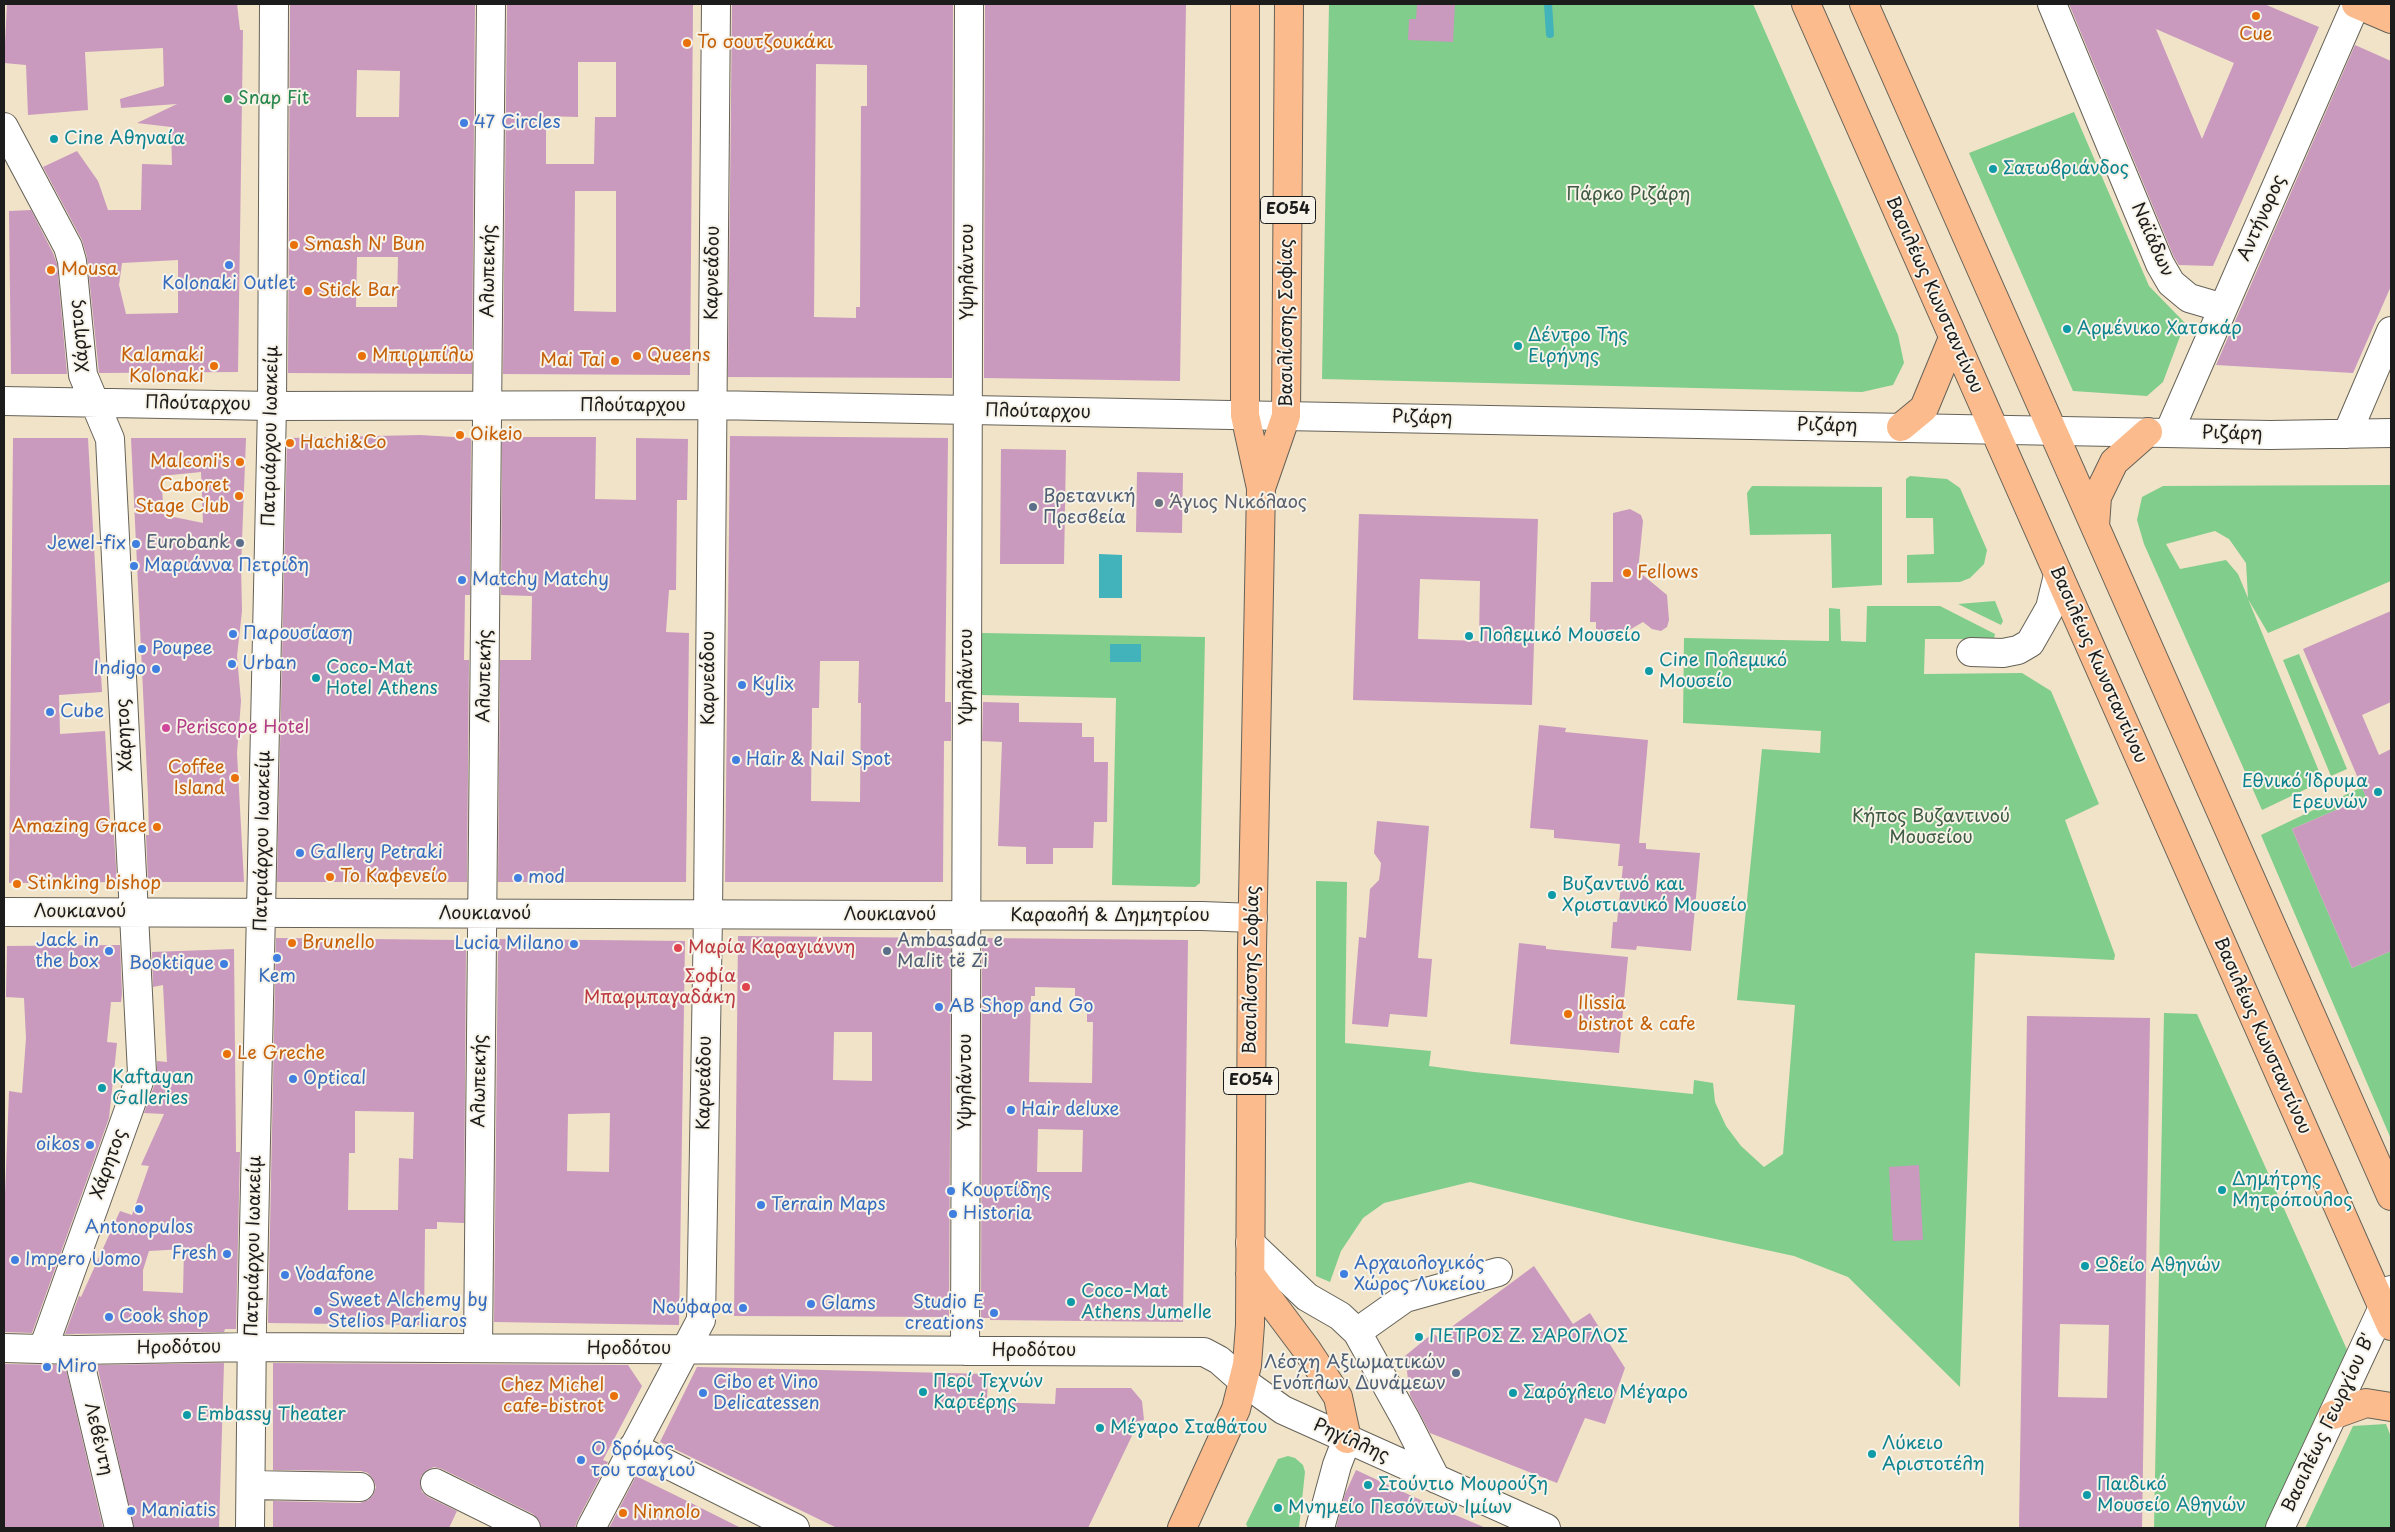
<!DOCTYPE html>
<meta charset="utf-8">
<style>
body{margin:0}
#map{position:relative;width:2395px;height:1532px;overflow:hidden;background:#f0e3c8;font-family:"Playpen Sans",sans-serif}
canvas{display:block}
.frame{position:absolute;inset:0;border:5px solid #1c1c1c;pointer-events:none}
</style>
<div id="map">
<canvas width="2395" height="1532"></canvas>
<div class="frame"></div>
</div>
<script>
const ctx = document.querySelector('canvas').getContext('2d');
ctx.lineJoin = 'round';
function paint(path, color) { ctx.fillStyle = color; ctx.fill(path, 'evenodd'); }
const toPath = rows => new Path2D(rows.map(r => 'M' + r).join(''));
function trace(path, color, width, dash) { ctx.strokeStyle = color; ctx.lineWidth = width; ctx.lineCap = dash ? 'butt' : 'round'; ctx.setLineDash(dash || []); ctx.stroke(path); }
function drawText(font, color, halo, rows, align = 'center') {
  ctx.font = font + ' "Playpen Sans",sans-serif'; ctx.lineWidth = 4; ctx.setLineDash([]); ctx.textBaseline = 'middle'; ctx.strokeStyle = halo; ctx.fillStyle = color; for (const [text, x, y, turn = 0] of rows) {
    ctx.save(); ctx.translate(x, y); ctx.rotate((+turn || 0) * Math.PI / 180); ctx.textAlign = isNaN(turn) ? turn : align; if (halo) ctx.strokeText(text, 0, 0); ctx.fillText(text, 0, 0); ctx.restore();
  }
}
paint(toPath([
 [1329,4,1753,4,1898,335,1904,363,1893,385,1862,392,1322,379],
 [2074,112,2149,286,2185,323,2163,382,2147,396,2073,391,1969,153],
 [1910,476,1947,479,1960,488,1987,550,1984,564,1970,578,1960,582,1907,583,1907,555,1934,554,1933,518,1906,518,1906,479],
 [2391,485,2391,581,2268,633,2248,599,2323,781,2262,810,2144,544,2137,520,2142,497,2163,486],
 [2215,531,2229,539,2246,563,2248,598,2238,574,2226,560,2180,569,2166,544],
 [1752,486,1882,487,1882,585,1832,588,1831,534,1750,535,1747,493],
 [1995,601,2003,621,2001,625,1958,604],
 [1867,606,1940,606,1995,634,1994,639,1925,639,1924,674,2022,673,2051,691,2099,804,2065,820,2115,955,2114,960,1975,953,1960,1387,1848,1277,1794,1256,1637,1222,1470,1182,1384,1203,1363,1218,1341,1251,1330,1282,1316,1276,1316,881,1347,882,1345,1043,1431,1051,1429,1066,1474,1072,1693,1094,1694,1080,1713,1083,1715,1102,1726,1126,1741,1146,1764,1167,1783,1154,1795,1005,1737,1000,1762,749,1820,753,1821,731,1683,723,1684,638,1829,641,1829,608,1840,609,1841,641,1866,642],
 [982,633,1205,637,1200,883,1195,887,1112,885,1116,698,980,695],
 [2299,654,2347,769,2331,776,2283,660],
 [2362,787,2366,797,2292,829,2352,968,2391,951,2391,1139,2261,835],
 [2164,1013,2197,1014,2348,1352,2268,1528,2154,1528],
 [2386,1424,2391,1437,2391,1528,2305,1528,2353,1426],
 [1288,1456,1295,1458,1303,1465,1305,1472,1299,1528,1248,1528,1246,1524,1278,1459]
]), '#81cd8b');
paint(toPath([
 [1099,554,1122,555,1122,598,1099,598],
 [1110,644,1141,644,1141,662,1110,662]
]), '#42b2bb');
trace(toPath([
 [1548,4,1550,34]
]), '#42b2bb', 8);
paint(toPath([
 [7,4,237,4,240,30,243,30,238,372,99,373,87,257,82,240,43,167,77,151,98,181,108,210,141,210,142,164,172,165,171,127,137,123,177,104,121,108,120,99,164,86,163,48,85,52,88,110,28,115,26,65,4,63],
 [178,260,178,313,126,314,119,285,122,263],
 [290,4,475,4,472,374,288,373],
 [357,70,400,71,399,117,356,117],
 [357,257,398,257,397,307,356,307],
 [507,4,693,4,690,375,503,374],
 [578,62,616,62,616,117,595,117,594,164,546,164,546,116,578,117],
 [575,191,616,191,616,312,574,311],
 [732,4,953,4,952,378,728,377],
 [816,64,867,65,867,106,861,106,860,307,856,307,856,318,814,317],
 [985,4,1186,4,1180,381,984,378],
 [1417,4,1455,4,1453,42,1408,40,1409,19,1416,19],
 [2069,4,2264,4,2319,27,2213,266,2179,265,2174,257],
 [2156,29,2234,63,2202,139],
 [2355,45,2391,61,2391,286,2353,373,2216,365],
 [31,210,53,253,57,264,67,374,11,374,9,211],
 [420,435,471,438,470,595,465,595,464,660,469,660,467,882,277,882,287,438],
 [730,436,948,438,945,702,951,702,951,741,944,741,943,882,725,882],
 [820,661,859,661,858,703,861,703,860,802,811,801,812,708,819,708],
 [502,437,596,437,595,499,636,500,636,438,688,439,687,500,677,500,676,590,669,590,666,632,689,633,686,882,498,882,500,660,531,660,532,596,501,595],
 [13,438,88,438,102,692,59,695,60,734,105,731,111,835,114,835,117,882,9,883],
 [131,438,246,438,241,566,242,611,237,656,241,701,237,753,244,882,148,882,146,835,149,835,148,796],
 [201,472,203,523,164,515,161,476],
 [1001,449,1066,450,1064,564,1000,564],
 [1137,472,1183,473,1182,533,1136,532],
 [1630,509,1641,515,1643,521,1638,571,1667,595,1669,620,1667,627,1661,631,1652,629,1643,622,1617,637,1596,636,1596,622,1590,622,1591,582,1613,582,1613,513],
 [1359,514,1538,519,1532,705,1353,700],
 [1420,579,1480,581,1479,641,1418,639],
 [2391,611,2391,702,2362,715,2379,755,2391,749,2391,951,2352,968,2292,829,2366,797,2303,649],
 [983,702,1019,703,1019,722,1082,723,1082,737,1094,737,1094,762,1108,762,1107,822,1094,822,1093,848,1053,848,1053,864,1026,864,1026,847,998,846,1002,742,982,741],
 [1539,725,1566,728,1565,732,1648,740,1639,843,1646,843,1646,849,1700,853,1691,951,1637,946,1636,950,1611,948,1613,922,1617,922,1623,866,1618,866,1620,844,1554,838,1554,830,1530,828],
 [1377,821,1429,826,1418,958,1432,959,1427,1017,1390,1014,1388,1027,1352,1024,1359,937,1366,938,1370,889,1379,880,1380,873,1381,863,1374,853],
 [738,936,951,938,949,1317,734,1316],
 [834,1032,872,1032,872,1081,833,1080],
 [276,938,457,940,456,947,466,947,464,1223,437,1222,437,1229,425,1229,424,1325,268,1323],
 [355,1111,414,1112,413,1159,399,1158,398,1210,348,1210,349,1153,355,1153],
 [982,938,1188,940,1183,1322,990,1320,990,1318,981,1318],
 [1035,987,1075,988,1075,1003,1087,1003,1087,1022,1093,1022,1092,1083,1029,1082,1031,996,1035,996],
 [1038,1129,1083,1130,1082,1172,1037,1172],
 [498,939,685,941,679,1325,494,1322],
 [610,1113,609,1172,567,1171,568,1114],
 [1519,943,1546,946,1546,949,1628,957,1619,1053,1510,1044],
 [120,945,122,994,121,1002,111,1002,107,1042,117,1043,109,1118,32,1333,4,1332,4,1221,9,1091,22,1093,26,1038,24,998,6,997,7,946],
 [234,949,236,1152,240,1152,236,1329,225,1329,224,1332,65,1334,79,1296,81,1297,120,1211,132,1215,149,1166,141,1165,164,1114,144,1113,157,1078,157,1061,167,1062,163,985,153,987,152,952],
 [184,1249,183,1293,143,1291,143,1270,149,1251],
 [2027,1016,2150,1018,2142,1528,2019,1528],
 [2060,1324,2109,1325,2107,1398,2058,1397],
 [1919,1165,1923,1240,1893,1241,1889,1167],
 [1534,1266,1573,1324,1590,1313,1625,1368,1605,1424,1585,1418,1557,1483,1430,1433,1410,1395,1405,1356,1433,1333,1438,1337],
 [224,1363,219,1528,134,1528,97,1365],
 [273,1363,628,1365,642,1386,603,1460,608,1462,577,1521,575,1528,541,1528,539,1520,533,1514,442,1469,434,1467,427,1470,421,1476,420,1484,422,1492,428,1497,457,1511,449,1528,273,1528,273,1501,360,1503,368,1500,373,1495,376,1487,373,1479,368,1473,361,1471,273,1470],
 [4,1364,65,1365,103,1528,4,1528],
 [697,1367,988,1374,987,1402,1055,1404,1056,1388,1131,1388,1142,1401,1144,1420,1139,1421,1088,1528,837,1528,660,1442],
 [1356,1470,1427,1503,1486,1528,1336,1528,1345,1494],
 [636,1476,681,1498,741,1528,609,1528]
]), '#c999be');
const minor = toPath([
 [2052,4,2160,264,2171,283,2189,298,2223,308],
 [4,127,68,247,72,261,83,375,110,439,142,1073,43,1349],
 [4,401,272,406,711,405,2270,435,2391,433],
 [2169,432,2356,4],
 [2347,434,2391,331],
 [1971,652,2003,653,2018,650,2030,643,2050,608,2058,575],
 [4,912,1202,916,1253,918],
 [1250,1243,1307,1297,1340,1316,1357,1332,1406,1420,1436,1479],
 [1357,1332,1405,1298,1498,1272],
 [4,1348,77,1350,252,1347,1204,1352,1219,1360,1244,1382,1283,1410,1546,1528],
 [478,1348,491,4],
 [77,1350,119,1528],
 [965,1351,969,4],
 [633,1447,795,1528],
 [435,1483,526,1528],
 [251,1485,360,1487],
 [250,1528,252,1323,272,406,274,4],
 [591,1528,701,1320,708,915,716,4],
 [1320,1528,1337,1465,1347,1439],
 [2280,1528,2391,1290]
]);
const major = toPath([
 [1806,4,2391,1326],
 [1864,4,2391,1196],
 [2356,4,2391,19],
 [1901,427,1924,408,1953,338],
 [1261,488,1286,416,1289,4],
 [2095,526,2097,497,2114,462,2148,432],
 [1250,1274,1307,1350,1338,1397,1347,1439],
 [2333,1415,2366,1403,2391,1407],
 [1182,1528,1236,1409,1247,1365,1250,1325,1252,949,1261,488,1245,415,1245,4]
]);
trace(minor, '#666258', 30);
trace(major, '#666258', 30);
trace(minor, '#fff', 28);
trace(major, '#fbbb8c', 28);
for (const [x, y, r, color] of [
 [2256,16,5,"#e8710a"],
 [687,43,5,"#e8710a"],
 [228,99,5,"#2e9e5b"],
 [464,123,5,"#3f7fe0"],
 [54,139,5,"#0f9aa8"],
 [1993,169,5,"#0f9aa8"],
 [294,245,5,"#e8710a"],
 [229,265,5,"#3f7fe0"],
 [51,270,5,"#e8710a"],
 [308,291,5,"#e8710a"],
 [2067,329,5,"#0f9aa8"],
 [1518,346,5,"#0f9aa8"],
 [362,356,5,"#e8710a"],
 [637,356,5,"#e8710a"],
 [615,361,5,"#e8710a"],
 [214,366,5,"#e8710a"],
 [460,435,5,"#e8710a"],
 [290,443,5,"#e8710a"],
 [240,462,5,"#e8710a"],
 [239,496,5,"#e8710a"],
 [1159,503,5,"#6b7280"],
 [1033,507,5,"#5c6f8a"],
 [240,543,5,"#5c6f8a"],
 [136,544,5,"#3f7fe0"],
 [134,566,5,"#3f7fe0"],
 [1627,573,5,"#e8710a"],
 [462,580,5,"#3f7fe0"],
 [233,634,5,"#3f7fe0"],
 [1469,636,5,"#0f9aa8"],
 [142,649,5,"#3f7fe0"],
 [232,664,5,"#3f7fe0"],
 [156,669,5,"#3f7fe0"],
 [1649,671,5,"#0f9aa8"],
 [316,678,5,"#0f9aa8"],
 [742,685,5,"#3f7fe0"],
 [50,712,5,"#3f7fe0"],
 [166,728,5,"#d1479c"],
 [736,760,5,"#3f7fe0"],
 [235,778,5,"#e8710a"],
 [2378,792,5,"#0f9aa8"],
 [157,827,5,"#e8710a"],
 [300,853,5,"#3f7fe0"],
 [330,877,5,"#e8710a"],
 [518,878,5,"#3f7fe0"],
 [17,884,5,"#e8710a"],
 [1552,895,5,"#0f9aa8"],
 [292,943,5,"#e8710a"],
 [574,944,5,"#3f7fe0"],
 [678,948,5,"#e0444e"],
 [109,951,5,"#3f7fe0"],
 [887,951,5,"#5c6f8a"],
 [277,958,5,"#3f7fe0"],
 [224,964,5,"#3f7fe0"],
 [746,987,5,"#e0444e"],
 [939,1007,5,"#3f7fe0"],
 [1568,1014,5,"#e8710a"],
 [227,1054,5,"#e8710a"],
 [293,1079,5,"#3f7fe0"],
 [102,1088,5,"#0f9aa8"],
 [1011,1110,5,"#3f7fe0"],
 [90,1145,5,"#3f7fe0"],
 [2222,1190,5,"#0f9aa8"],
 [951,1191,5,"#3f7fe0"],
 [761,1205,5,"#3f7fe0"],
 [139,1209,5,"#3f7fe0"],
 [953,1214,5,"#3f7fe0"],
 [227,1254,5,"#3f7fe0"],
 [15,1260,5,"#3f7fe0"],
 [2085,1266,5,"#0f9aa8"],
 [1344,1274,5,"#3f7fe0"],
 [285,1275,5,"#3f7fe0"],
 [1071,1302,5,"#0f9aa8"],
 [811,1304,5,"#3f7fe0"],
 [743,1308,5,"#3f7fe0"],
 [318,1311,5,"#3f7fe0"],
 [994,1313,5,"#3f7fe0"],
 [109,1317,5,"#3f7fe0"],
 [1419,1337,5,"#0f9aa8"],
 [47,1367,5,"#3f7fe0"],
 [1456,1373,5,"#5c6f8a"],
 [923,1392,5,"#0f9aa8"],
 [703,1393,5,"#3f7fe0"],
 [1513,1393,5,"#0f9aa8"],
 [614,1396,5,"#e8710a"],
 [187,1415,5,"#0f9aa8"],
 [1100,1428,5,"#0f9aa8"],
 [1872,1454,5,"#0f9aa8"],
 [581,1460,5,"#3f7fe0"],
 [1368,1485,5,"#0f9aa8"],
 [2087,1495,5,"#0f9aa8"],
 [1278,1508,5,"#0f9aa8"],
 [131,1511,5,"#3f7fe0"],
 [623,1513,5,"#e8710a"]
]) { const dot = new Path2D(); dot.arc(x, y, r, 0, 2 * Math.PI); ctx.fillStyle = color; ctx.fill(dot); trace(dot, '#f7f3e8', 2); }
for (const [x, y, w] of [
 [1288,210,55],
 [1251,1081,55]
]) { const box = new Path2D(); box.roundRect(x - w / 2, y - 13.5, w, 27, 4); ctx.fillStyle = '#f7f3e8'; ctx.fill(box); trace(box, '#1c1c1c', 1); }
drawText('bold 16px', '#1c1c1c', null, [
 ["ΕΟ54",1288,210],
 ["ΕΟ54",1251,1081]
]);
drawText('18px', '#c56008', '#f7f3e8', [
 ["Cue",2256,35,"center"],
 ["Το σουτζουκάκι",697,43],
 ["Smash N' Bun",304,245],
 ["Mousa",61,270],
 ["Stick Bar",318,291],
 ["Kalamaki",204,356,"right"],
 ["Kolonaki",204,377,"right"],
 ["Μπιρμπίλω",372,356],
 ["Queens",647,356],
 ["Mai Tai",605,361,"right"],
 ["Oikeio",470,435],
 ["Hachi&Co",300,443],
 ["Malconi's",230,462,"right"],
 ["Caboret",229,486,"right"],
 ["Stage Club",229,507,"right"],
 ["Fellows",1637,573],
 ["Coffee",225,768,"right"],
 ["Island",225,789,"right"],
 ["Amazing Grace",147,827,"right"],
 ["Το Καφενείο",340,877],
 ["Stinking bishop",27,884],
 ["Brunello",302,943],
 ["Ilissia",1578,1004],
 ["bistrot & cafe",1578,1025],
 ["Le Greche",237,1054],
 ["Chez Michel",604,1386,"right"],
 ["cafe-bistrot",604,1407,"right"],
 ["Ninnolo",633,1513]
], 'left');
drawText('18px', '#27864d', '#f7f3e8', [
 ["Snap Fit",238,99]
], 'left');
drawText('18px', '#366cbe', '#f7f3e8', [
 ["47 Circles",474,123],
 ["Kolonaki Outlet",229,284,"center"],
 ["Jewel-fix",126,544,"right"],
 ["Μαριάννα Πετρίδη",144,566],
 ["Matchy Matchy",472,580],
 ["Παρουσίαση",243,634],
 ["Poupee",152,649],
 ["Urban",242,664],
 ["Indigo",146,669,"right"],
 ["Kylix",752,685],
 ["Cube",60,712],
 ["Hair & Nail Spot",746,760],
 ["Gallery Petraki",310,853],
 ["mod",528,878],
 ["Jack in",99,941,"right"],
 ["the box",99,962,"right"],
 ["Lucia Milano",564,944,"right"],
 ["Booktique",214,964,"right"],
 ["Kem",277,977,"center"],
 ["AB Shop and Go",949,1007],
 ["Optical",303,1079],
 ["Hair deluxe",1021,1110],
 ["oikos",80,1145,"right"],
 ["Κουρτίδης",961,1191],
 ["Terrain Maps",771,1205],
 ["Historia",963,1214],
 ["Antonopulos",139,1228,"center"],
 ["Fresh",217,1254,"right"],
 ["Impero Uomo",25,1260],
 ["Αρχαιολογικός",1354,1264],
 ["Χώρος Λυκείου",1354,1285],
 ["Vodafone",295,1275],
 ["Sweet Alchemy by",328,1301],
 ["Stelios Parliaros",328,1322],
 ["Studio E",984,1303,"right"],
 ["creations",984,1324,"right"],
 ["Glams",821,1304],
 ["Νούφαρα",733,1308,"right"],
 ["Cook shop",119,1317],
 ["Miro",57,1367],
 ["Cibo et Vino",713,1383],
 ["Delicatessen",713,1404],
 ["Ο δρόμος",591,1450],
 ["του τσαγιού",591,1471],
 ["Maniatis",141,1511]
], 'left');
drawText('18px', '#0d838f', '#f7f3e8', [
 ["Cine Αθηναία",64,139],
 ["Σατωβριάνδος",2003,169],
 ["Αρμένικο Χατσκάρ",2077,329],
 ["Δέντρο Της",1528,336],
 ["Ειρήνης",1528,357],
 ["Πολεμικό Μουσείο",1479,636],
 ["Cine Πολεμικό",1659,661],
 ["Μουσείο",1659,682],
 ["Coco-Mat",326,668],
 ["Hotel Athens",326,689],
 ["Εθνικό Ίδρυμα",2368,782,"right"],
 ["Ερευνών",2368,803,"right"],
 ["Βυζαντινό και",1562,885],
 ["Χριστιανικό Μουσείο",1562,906],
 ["Kaftayan",112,1078],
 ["Galleries",112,1099],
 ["Δημήτρης",2232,1180],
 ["Μητρόπουλος",2232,1201],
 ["Ωδείο Αθηνών",2095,1266],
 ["Coco-Mat",1081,1292],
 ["Athens Jumelle",1081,1313],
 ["ΠΕΤΡΟΣ Ζ. ΣΑΡΟΓΛΟΣ",1429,1337],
 ["Περί Τεχνών",933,1382],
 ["Καρτέρης",933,1403],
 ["Σαρόγλειο Μέγαρο",1523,1393],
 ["Embassy Theater",197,1415],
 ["Μέγαρο Σταθάτου",1110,1428],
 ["Λύκειο",1882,1444],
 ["Αριστοτέλη",1882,1465],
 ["Στούντιο Μουρούζη",1378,1485],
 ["Παιδικό",2097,1485],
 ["Μουσείο Αθηνών",2097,1506],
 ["Μνημείο Πεσόντων Ιμίων",1288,1508]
], 'left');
drawText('18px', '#3f5a43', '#f7f3e8', [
 ["Πάρκο Ριζάρη",1628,195],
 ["Κήπος Βυζαντινού",1931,817],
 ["Μουσείου",1931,838]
]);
drawText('18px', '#1c1c1c', '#f7f3e8', [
 ["Αντήνορος",2262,218,-66],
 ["Ναϊάδων",2152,240,66],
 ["Αλωπεκής",489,271,-89],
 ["Υψηλάντου",968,272,-90],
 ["Καρνεάδου",713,273,-89],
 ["Βασιλέως Κωνσταντίνου",1934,295,66],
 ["Βασιλίσσης Σοφίας",1287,323,-90],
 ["Χάρητος",80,336,-96],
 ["Πλούταρχου",198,404,1],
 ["Πλούταρχου",633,406],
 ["Πλούταρχου",1038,412,1],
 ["Ριζάρη",1422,418,1],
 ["Ριζάρη",1827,426,1],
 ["Ριζάρη",2232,434,1],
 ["Πατριάρχου Ιωακείμ",271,436,-89],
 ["Βασιλέως Κωνσταντίνου",2098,665,66],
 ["Αλωπεκής",485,676,-89],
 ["Υψηλάντου",967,677,-90],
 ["Καρνεάδου",709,678,-90],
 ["Χάρητος",125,735,-93],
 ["Πατριάρχου Ιωακείμ",263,841,-89],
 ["Λουκιανού",80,912],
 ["Λουκιανού",485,914],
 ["Λουκιανού",890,915],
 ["Καραολή & Δημητρίου",1110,916],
 ["Βασιλίσσης Σοφίας",1252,970,-89],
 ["Βασιλέως Κωνσταντίνου",2262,1036,66],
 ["Αλωπεκής",480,1081,-89],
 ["Υψηλάντου",966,1082,-90],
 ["Καρνεάδου",705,1083,-89],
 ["Χάρητος",109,1164,-70],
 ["Πατριάρχου Ιωακείμ",254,1246,-89],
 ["Ηροδότου",179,1348,-1],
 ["Ηροδότου",629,1349],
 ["Ηροδότου",1034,1351],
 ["Βασιλέως Γεωργίου Β'",2329,1423,-65],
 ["Λεβέντη",98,1439,77],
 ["Ρηγίλλης",1351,1441,24]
]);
drawText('18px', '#4e5e75', '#f7f3e8', [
 ["Βρετανική",1043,497],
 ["Πρεσβεία",1043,518],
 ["Eurobank",230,543,"right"],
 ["Ambasada e",897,941],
 ["Malit të Zi",897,962],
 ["Λέσχη Αξιωματικών",1446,1363,"right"],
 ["Ενόπλων Δυνάμεων",1446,1384,"right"]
], 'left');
drawText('18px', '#5b616d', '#f7f3e8', [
 ["Άγιος Νικόλαος",1169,503]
], 'left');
drawText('18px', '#b23c85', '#f7f3e8', [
 ["Periscope Hotel",176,728]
], 'left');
drawText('18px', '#be3a42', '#f7f3e8', [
 ["Μαρία Καραγιάννη",688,948],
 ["Σοφία",736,977,"right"],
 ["Μπαρμπαγαδάκη",736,998,"right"]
], 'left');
</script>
